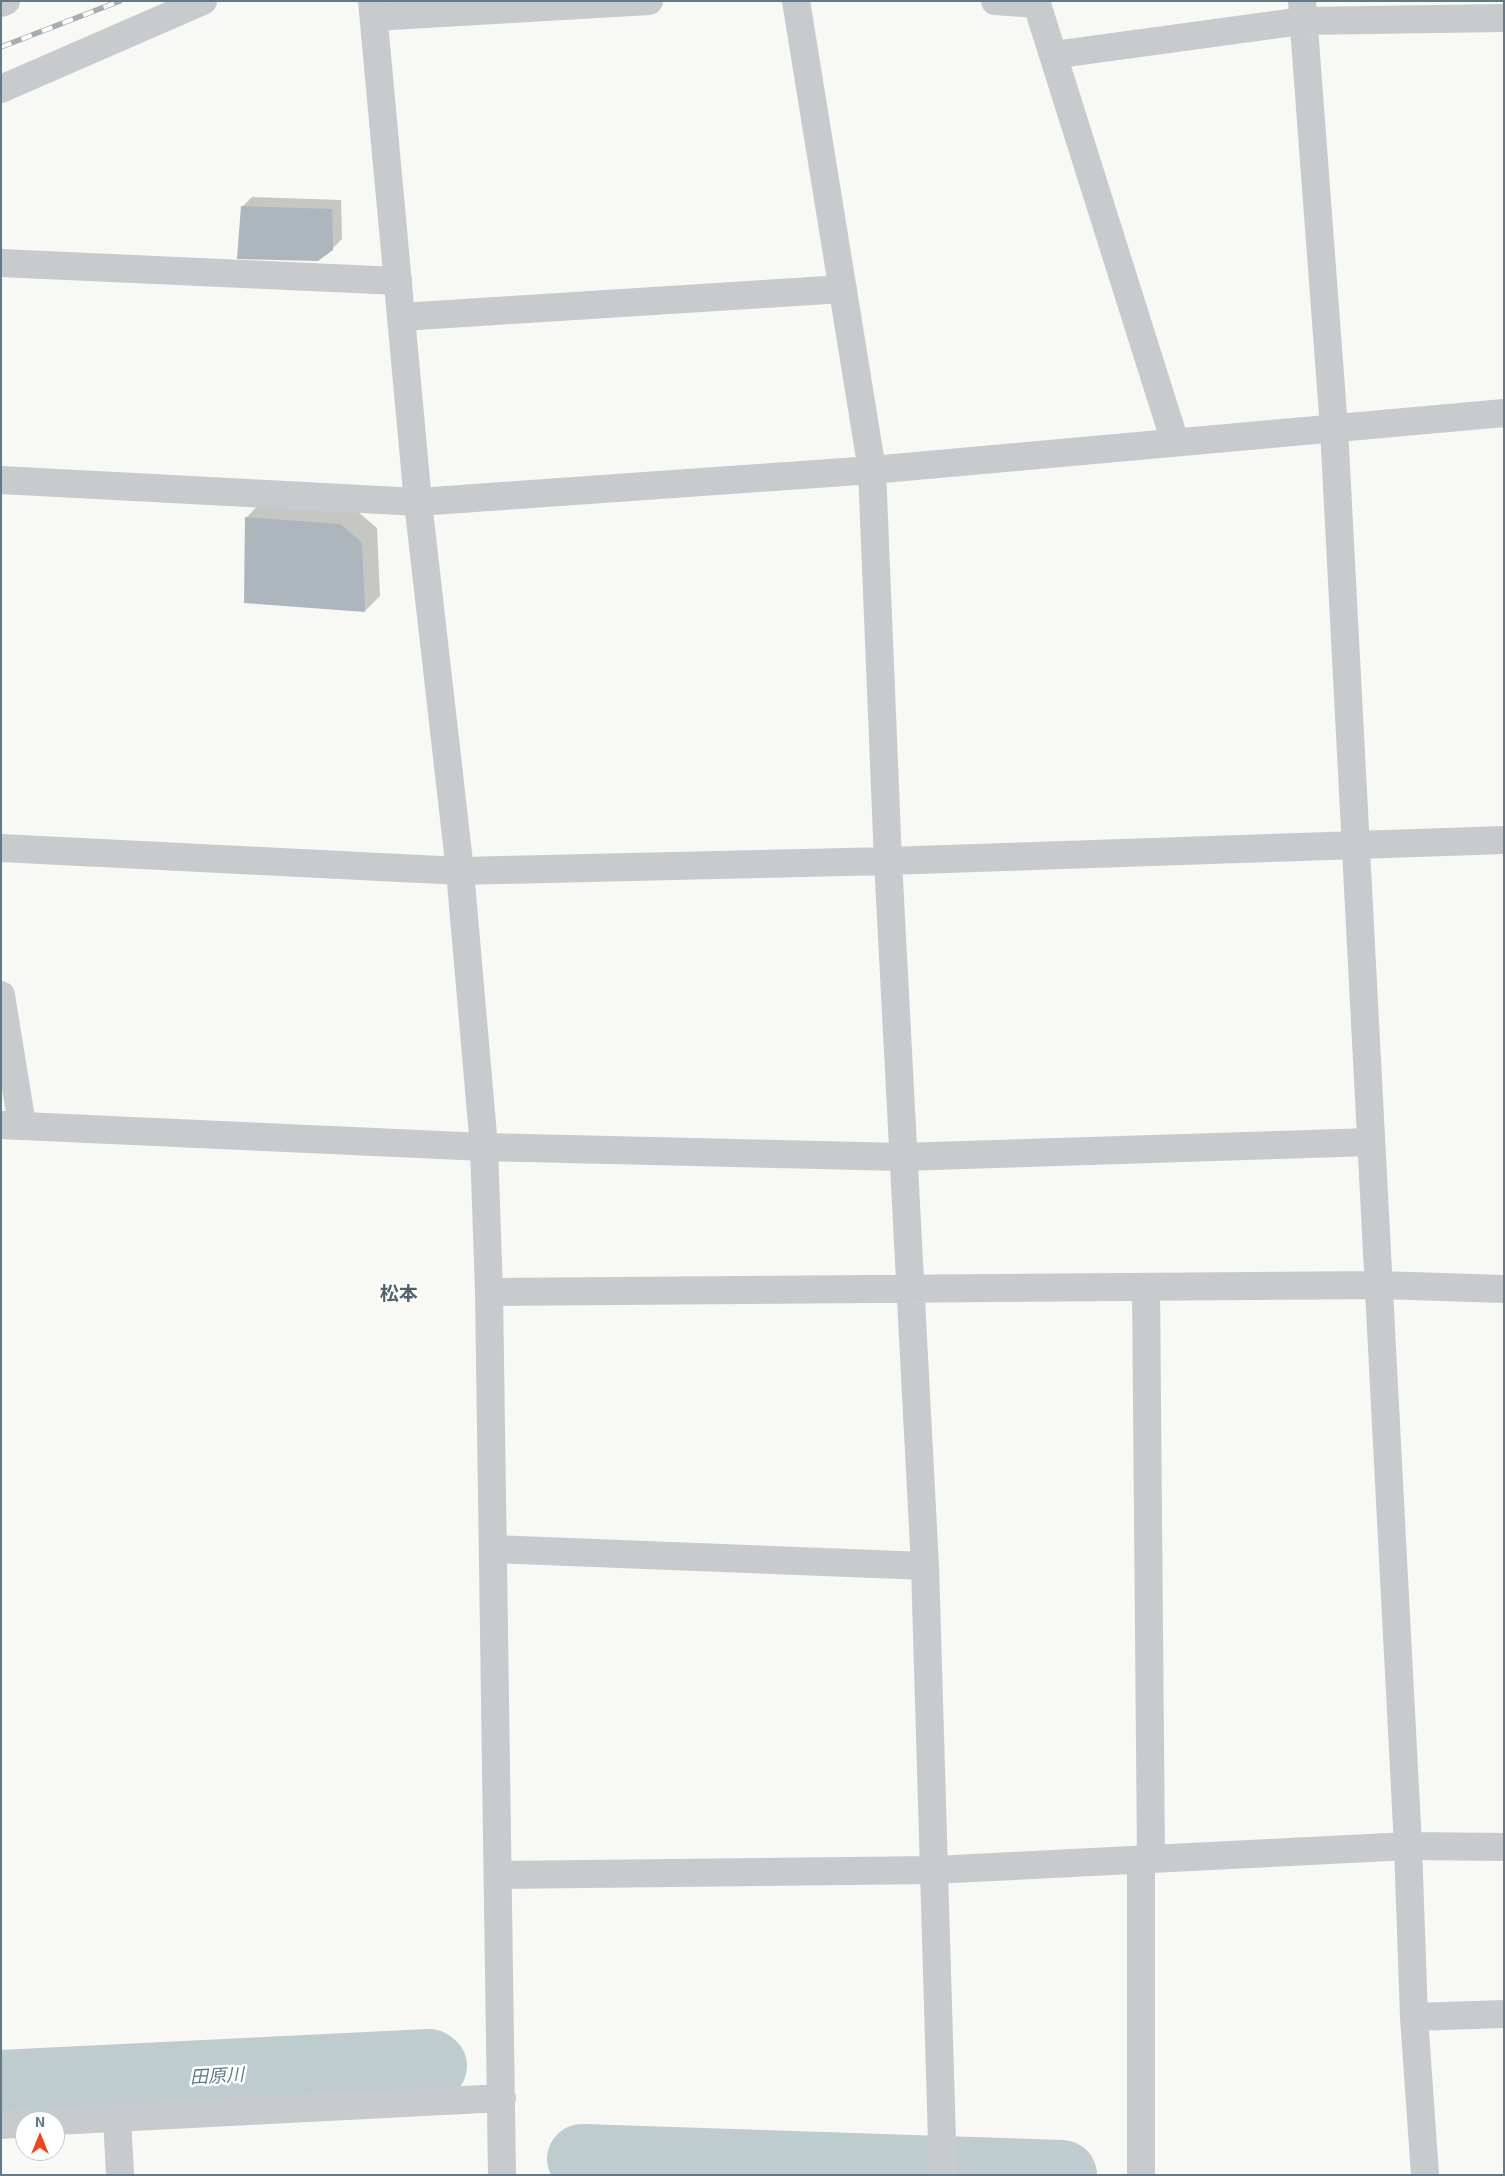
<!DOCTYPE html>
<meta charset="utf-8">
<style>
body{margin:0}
#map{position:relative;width:1505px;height:2176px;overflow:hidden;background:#f8f8f4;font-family:"Exo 2",sans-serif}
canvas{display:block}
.frame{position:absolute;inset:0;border:2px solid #647988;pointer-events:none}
.north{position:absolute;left:15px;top:2111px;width:50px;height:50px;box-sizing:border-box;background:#fff;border:1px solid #c1c9cf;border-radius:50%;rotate:0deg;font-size:14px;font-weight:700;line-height:20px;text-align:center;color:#647988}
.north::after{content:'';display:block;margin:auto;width:18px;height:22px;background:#f44518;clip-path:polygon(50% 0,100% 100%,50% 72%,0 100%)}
</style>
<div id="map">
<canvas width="1505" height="2176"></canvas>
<div class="frame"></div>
<div class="north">N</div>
</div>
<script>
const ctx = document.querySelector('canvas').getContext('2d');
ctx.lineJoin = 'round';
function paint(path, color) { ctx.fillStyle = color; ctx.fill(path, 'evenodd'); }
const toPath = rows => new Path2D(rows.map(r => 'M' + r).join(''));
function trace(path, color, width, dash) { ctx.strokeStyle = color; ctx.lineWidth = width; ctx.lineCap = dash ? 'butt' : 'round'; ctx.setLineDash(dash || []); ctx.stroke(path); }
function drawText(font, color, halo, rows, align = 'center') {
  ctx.font = font + ' "Exo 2","Noto Sans JP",sans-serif'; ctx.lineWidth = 5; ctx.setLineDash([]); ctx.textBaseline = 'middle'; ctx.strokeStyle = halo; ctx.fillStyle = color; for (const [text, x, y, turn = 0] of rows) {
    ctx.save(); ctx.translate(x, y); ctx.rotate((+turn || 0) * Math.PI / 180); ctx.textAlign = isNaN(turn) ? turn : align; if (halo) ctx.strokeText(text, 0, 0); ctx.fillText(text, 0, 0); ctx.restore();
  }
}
paint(toPath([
 [252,197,341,200,342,239,332,249,242,207],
 [261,502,356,510,377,528,380,596,365,611,247,517]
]), '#0003');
trace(toPath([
 [1,2085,429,2064,432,2066],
 [582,2159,1062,2175]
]), '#becbcf', 70);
paint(toPath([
 [241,206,332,209,333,250,318,261,237,259],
 [245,517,341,524,362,543,365,612,244,603]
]), '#adb6bc');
trace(toPath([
 [796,1,872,470,888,861,925,1566,943,2175],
 [995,1,1037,4],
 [1036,1,1175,442],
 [1302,1,1334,428,1408,1846,1414,2017,1425,2175],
 [1,3,6,1],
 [374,17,649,1],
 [1053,55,1302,21,1504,18],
 [1,89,203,1],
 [1,263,398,281],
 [401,317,843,289],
 [1,480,418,502,872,470,1504,413],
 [1,848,460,871,888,861,1504,840],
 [1,995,22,1125],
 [1,1125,484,1147,902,1157,1371,1142],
 [1146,1288,1151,1859],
 [489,1292,1379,1285,1504,1289],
 [493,1549,925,1566],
 [498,1875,934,1870,1408,1846,1504,1847],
 [1414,2017,1504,2014],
 [117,2117,120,2175],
 [1141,2175,1141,1859]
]), '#c7cbce', 28);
trace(toPath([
 [372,1,418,502,460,871,484,1147,489,1292,502,2175],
 [55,2121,502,2098],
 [1,2125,25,2123]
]), '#c7cbce', 28);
const rail = toPath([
 [1,47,120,1]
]);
trace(rail, '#a5acb2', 5.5);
trace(rail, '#fff', 4, [11]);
drawText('italic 18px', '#5f7b84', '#fff', [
 ["田原川",217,2076,-3]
]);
drawText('bold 19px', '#52626d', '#fff', [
 ["松本",399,1294]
]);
</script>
